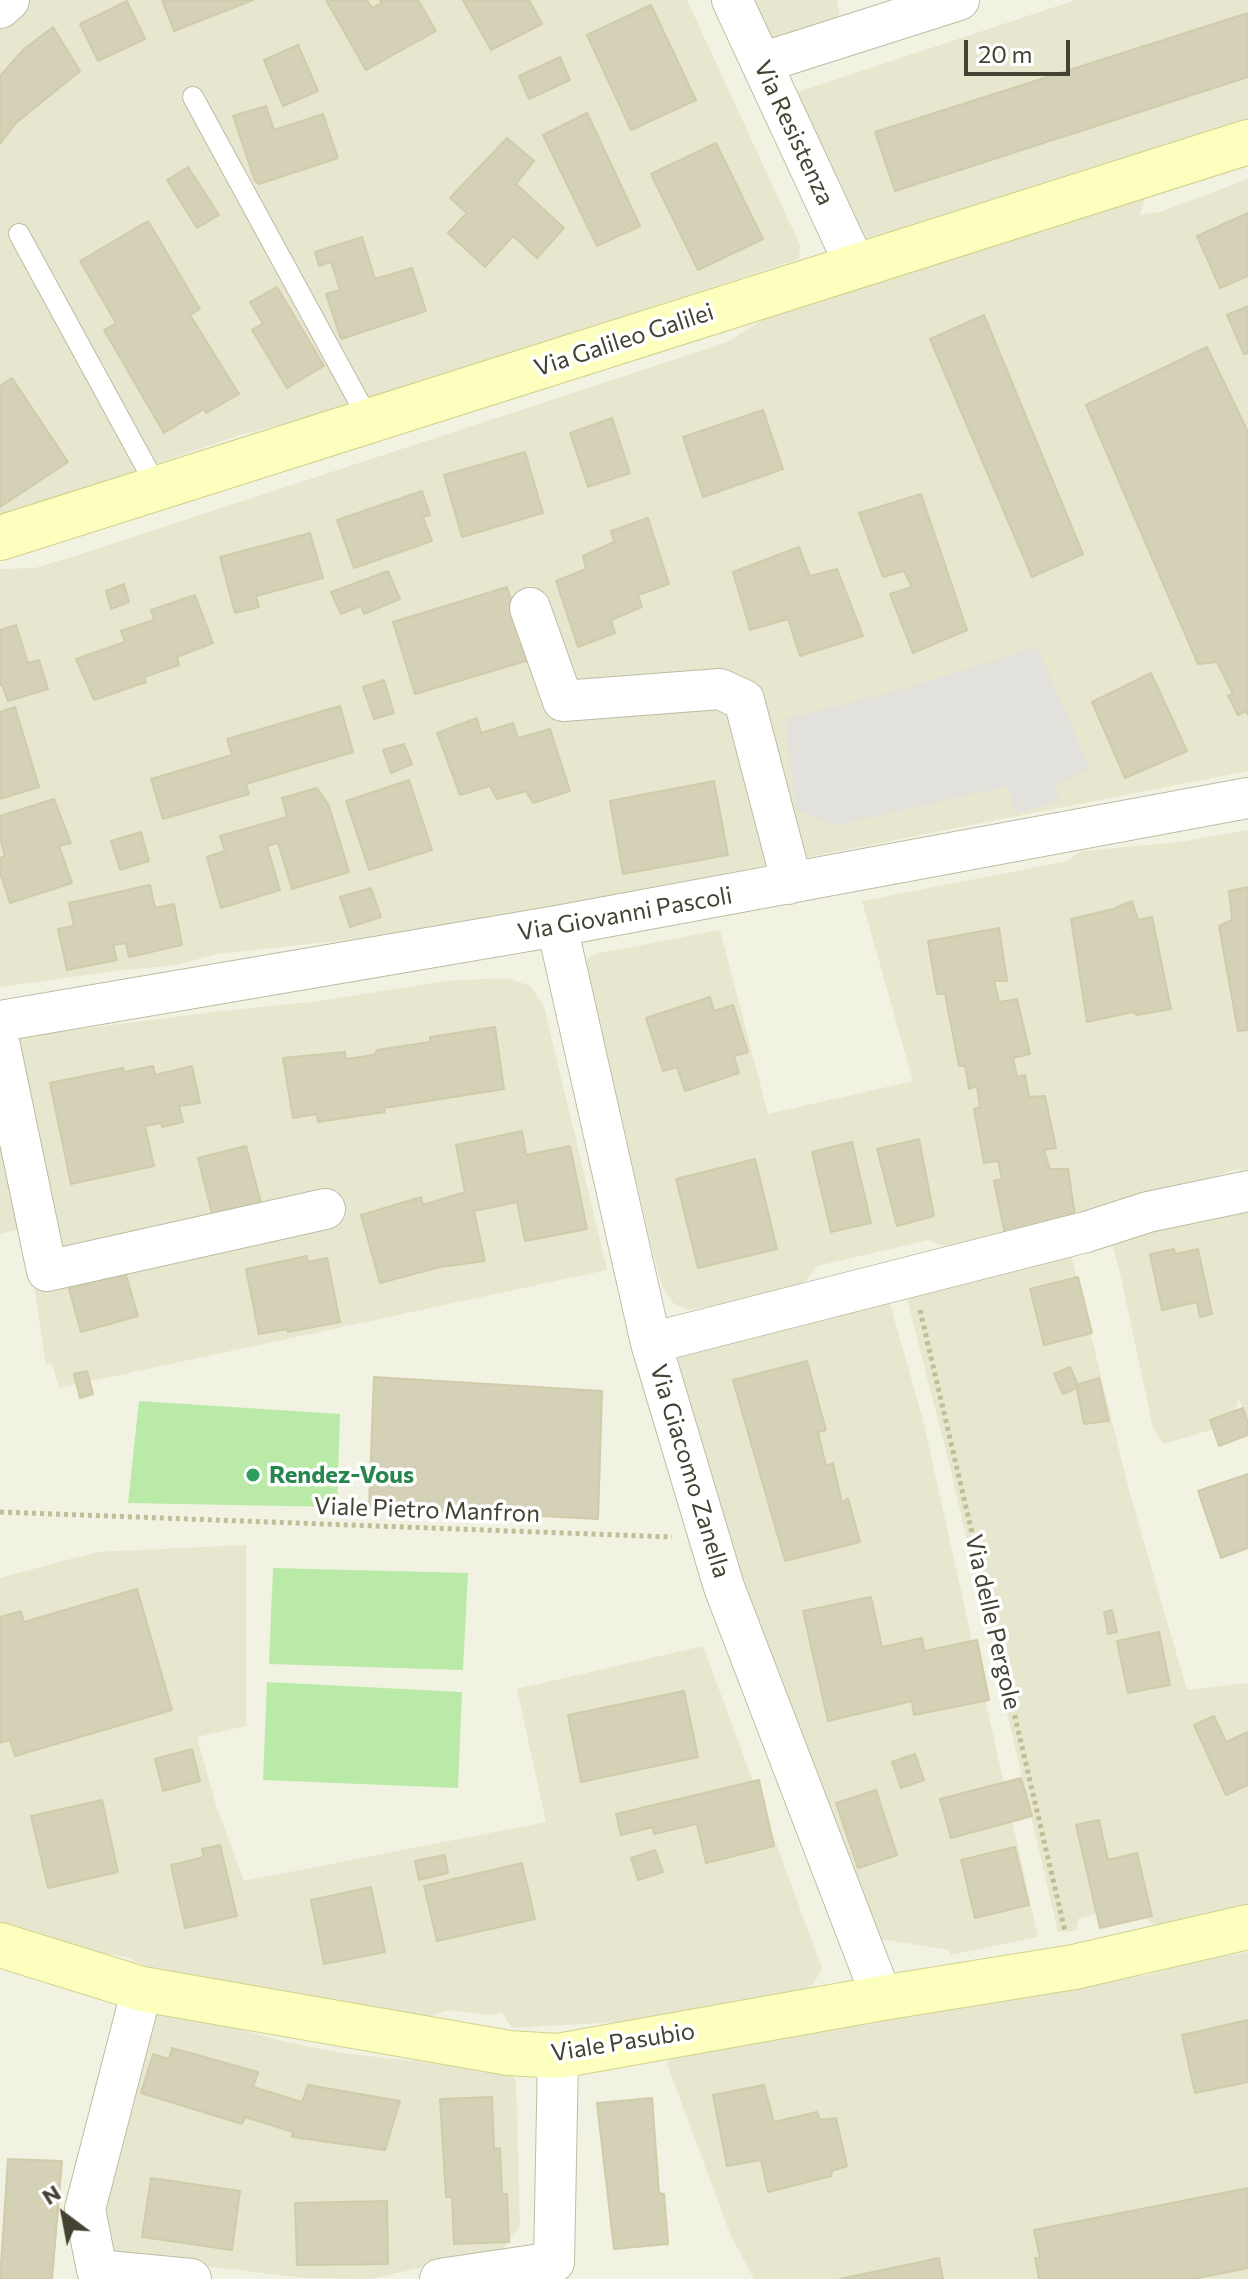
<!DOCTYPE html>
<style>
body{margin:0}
#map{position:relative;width:1248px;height:2279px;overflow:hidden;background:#f2f2e2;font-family:Commissioner,sans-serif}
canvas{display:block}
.north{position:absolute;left:24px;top:2175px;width:80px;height:80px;-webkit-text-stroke:6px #fff;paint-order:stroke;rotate:328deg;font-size:22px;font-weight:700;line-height:32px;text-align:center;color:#444232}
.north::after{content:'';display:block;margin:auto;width:28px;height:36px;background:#444232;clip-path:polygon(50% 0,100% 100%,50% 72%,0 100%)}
.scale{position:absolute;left:964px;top:40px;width:106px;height:36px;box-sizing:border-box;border:4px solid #444232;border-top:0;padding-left:10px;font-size:24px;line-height:28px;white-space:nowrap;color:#444232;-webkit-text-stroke:6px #fff;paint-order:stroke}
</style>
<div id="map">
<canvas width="1248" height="2279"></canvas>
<div class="north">N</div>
<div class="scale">20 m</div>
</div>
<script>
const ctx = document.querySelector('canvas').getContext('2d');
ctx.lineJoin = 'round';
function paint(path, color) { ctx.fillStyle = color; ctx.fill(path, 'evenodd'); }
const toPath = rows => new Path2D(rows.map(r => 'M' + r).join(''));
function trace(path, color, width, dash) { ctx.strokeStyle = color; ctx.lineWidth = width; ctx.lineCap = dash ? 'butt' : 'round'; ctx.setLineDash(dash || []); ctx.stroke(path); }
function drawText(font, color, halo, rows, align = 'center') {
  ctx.font = font + ' Commissioner,sans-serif'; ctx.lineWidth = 7; ctx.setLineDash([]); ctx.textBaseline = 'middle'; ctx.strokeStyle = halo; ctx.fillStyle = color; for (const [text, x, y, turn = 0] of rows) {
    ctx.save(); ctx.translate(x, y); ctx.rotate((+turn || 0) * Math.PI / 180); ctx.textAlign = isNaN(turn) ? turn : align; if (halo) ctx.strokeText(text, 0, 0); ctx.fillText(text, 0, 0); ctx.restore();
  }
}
paint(toPath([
 [23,0,687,0,800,245,799,259,512,352,464,371,357,405,240,435,0,517,0,20],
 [749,0,837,0,841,24,777,41,760,27],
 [1076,0,1248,0,1248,142,871,264,792,94],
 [1248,179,1248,771,430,931,217,954,177,965,115,971,0,987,0,569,35,568,75,556,707,349,729,341,782,308,1147,189,1140,215,1160,212],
 [1248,830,1248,1169,1233,1170,1120,1210,953,1250,929,1240,817,1266,800,1288,689,1310,673,1303,662,1286,651,1245,585,961,595,954,720,930,768,1114,913,1081,862,901,1068,861,1081,851,1180,842],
 [508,978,530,986,544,1006,607,1270,59,1388,52,1364,46,1365,25,1228,0,1234,0,1044,26,1036,221,1011,320,1001,445,981],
 [1248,1202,1248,1425,1239,1398,1231,1424,1163,1444,1153,1428,1120,1273,1108,1229,1186,1214,1200,1223,1225,1209],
 [1071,1241,1072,1258,1130,1494,1187,1690,1248,1683,1248,1911,1160,1930,1131,1906,1079,1918,1076,1931,1058,1932,950,1467,904,1287],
 [885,1286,922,1416,1038,1937,950,1955,949,1950,863,1936,741,1598,676,1352],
 [246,1545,246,1726,197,1737,216,1805,244,1881,546,1822,517,1689,703,1646,822,1968,814,1983,802,1991,761,1997,746,2002,654,2020,512,2028,502,2013,487,2015,449,2010,435,2014,431,2024,151,1968,126,1957,93,1951,0,1923,0,1578,97,1552],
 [1248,1952,1248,2279,754,2279,731,2236,667,2064,675,2050,806,2028,1149,1975,1185,1963],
 [154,2006,286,2042,341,2053,431,2063,504,2067,516,2081,520,2226,503,2249,371,2279,305,2278,112,2255,96,2242]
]), '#e7e6cf');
paint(toPath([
 [139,1401,340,1414,337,1507,128,1503],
 [273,1568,468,1573,463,1670,269,1664],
 [267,1682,462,1692,458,1788,263,1780]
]), '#baeaa7');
paint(toPath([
 [1037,647,1090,768,1056,785,1059,801,1016,813,1007,786,834,826,796,809,785,719,902,689]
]), '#e2e1db');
const building = toPath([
 [162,0,253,0,174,31,162,0],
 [326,0,367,0,372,8,382,3,380,0,418,0,436,31,366,70,326,0],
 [463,0,529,0,542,24,491,50,463,0],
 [127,1,145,39,98,61,80,24,127,1],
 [651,5,696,100,631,130,587,35,651,5],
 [1248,13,1248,77,895,191,875,132,1248,13],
 [53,27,80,71,16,123,0,144,0,76,24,49,53,27],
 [298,45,318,91,283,106,264,60,298,45],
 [560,57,570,80,529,99,519,76,560,57],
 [266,106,274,130,323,114,338,158,259,184,255,181,233,116,266,106],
 [587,113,640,226,597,246,543,135,587,113],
 [507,138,534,161,516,184,564,228,537,258,513,236,485,267,448,233,467,213,450,198,507,138],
 [716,143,763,239,698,270,651,174,716,143],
 [188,167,219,215,197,228,167,180,188,167],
 [1248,213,1248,276,1220,288,1197,236,1248,213],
 [148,221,200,309,190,315,239,394,206,413,204,409,164,433,104,330,116,323,80,261,148,221],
 [362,237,375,279,412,268,426,311,341,339,326,294,340,290,331,262,319,266,315,252,362,237],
 [277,287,324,366,287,388,252,330,263,324,250,302,277,287],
 [1248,306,1248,353,1244,354,1227,315,1248,306],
 [984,315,1083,554,1032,577,930,339,984,315],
 [1207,347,1248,432,1248,715,1246,711,1238,715,1228,696,1233,694,1217,662,1198,664,1086,405,1207,347],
 [12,378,68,462,0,507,0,386,12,378],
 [763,410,783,469,703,497,683,437,763,410],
 [612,418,630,473,588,487,570,433,612,418],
 [525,452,543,513,462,537,444,475,525,452],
 [422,491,430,515,423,517,432,541,354,568,337,520,422,491],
 [921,494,967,630,913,653,890,594,912,587,904,571,883,577,859,513,921,494],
 [648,518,669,584,638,595,642,607,611,620,615,633,578,647,556,581,586,569,583,556,614,542,611,531,648,518],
 [310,533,323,578,256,596,259,607,235,613,220,557,310,533],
 [799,547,810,576,837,569,863,636,800,656,788,619,750,630,733,572,799,547],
 [388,571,400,599,364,614,361,606,341,614,331,592,388,571],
 [124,584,129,602,111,609,106,591,124,584],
 [507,587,529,660,415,694,393,622,507,587],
 [195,595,213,643,177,657,179,665,144,677,146,682,94,700,76,659,125,642,121,631,154,620,151,610,195,595],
 [16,625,28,663,39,660,48,689,8,701,2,685,0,685,0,630,16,625],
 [1151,673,1187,751,1125,778,1092,702,1151,673],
 [384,680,394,713,374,719,363,687,384,680],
 [340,706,353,752,246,784,249,794,163,819,151,779,232,755,227,739,340,706],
 [15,707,39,787,0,799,0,712,15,707],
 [477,718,481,733,513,723,518,738,550,729,570,791,533,803,526,791,497,799,490,786,460,795,437,733,477,718],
 [404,744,412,764,391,773,383,750,404,744],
 [409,780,432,850,369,870,346,801,409,780],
 [714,781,728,855,623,874,610,801,714,781],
 [317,788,329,806,349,872,292,889,278,843,267,846,280,890,221,908,207,857,225,851,220,836,287,817,282,798,317,788],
 [54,799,71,843,59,846,72,883,10,903,0,873,0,858,5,856,0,838,0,816,54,799],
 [141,832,149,861,120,870,111,841,141,832],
 [150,885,155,908,174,904,182,945,129,957,126,943,113,945,117,960,67,970,58,929,74,926,69,903,150,885],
 [1248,887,1248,1030,1238,1031,1219,926,1232,920,1229,891,1248,887],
 [371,888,381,917,350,927,340,897,371,888],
 [1132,901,1138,920,1152,917,1171,1009,1137,1015,1133,1012,1087,1022,1071,919,1113,909,1132,901],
 [999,928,1007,981,994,981,999,1002,1017,999,1030,1054,1013,1058,1017,1077,1025,1075,1029,1097,1045,1096,1056,1148,1044,1150,1050,1169,1068,1169,1076,1222,1005,1235,994,1181,1002,1179,998,1161,984,1163,974,1109,980,1107,977,1086,969,1089,965,1066,959,1066,945,994,937,994,928,941,999,928],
 [710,997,714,1011,733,1005,748,1052,734,1056,739,1073,685,1091,677,1067,663,1071,646,1018,710,997],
 [495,1027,504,1089,384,1108,385,1112,318,1122,317,1114,293,1118,283,1058,345,1052,346,1059,374,1055,377,1050,430,1042,430,1037,495,1027],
 [153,1066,155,1075,192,1066,200,1103,179,1106,183,1122,162,1127,161,1123,145,1126,154,1166,71,1184,50,1083,123,1068,124,1072,153,1066],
 [522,1131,526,1155,570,1146,587,1229,525,1241,517,1202,474,1211,485,1261,440,1267,380,1283,361,1215,421,1197,423,1205,465,1192,456,1145,522,1131],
 [919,1139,934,1216,897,1226,877,1149,919,1139],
 [852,1142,871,1223,831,1232,812,1152,852,1142],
 [246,1146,264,1214,215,1226,198,1158,246,1146],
 [755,1159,777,1249,698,1268,676,1179,755,1159],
 [1174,1249,1175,1254,1198,1249,1212,1314,1200,1317,1197,1302,1162,1310,1150,1254,1174,1249],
 [307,1256,308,1262,327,1258,340,1322,288,1332,287,1329,259,1334,246,1269,307,1256],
 [125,1272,138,1316,81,1332,69,1289,125,1272],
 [1078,1277,1092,1333,1044,1345,1030,1289,1078,1277],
 [807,1361,826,1430,818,1432,826,1466,833,1463,842,1503,848,1498,860,1542,785,1561,733,1380,807,1361],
 [1070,1367,1079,1387,1063,1394,1054,1374,1070,1367],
 [87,1371,93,1394,80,1398,74,1374,87,1371],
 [374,1377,602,1391,598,1519,369,1507,374,1377],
 [1099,1378,1109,1421,1084,1424,1076,1385,1099,1378],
 [1243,1408,1248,1423,1248,1435,1219,1446,1210,1420,1243,1408],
 [1248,1474,1248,1548,1221,1558,1198,1491,1248,1474],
 [137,1589,172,1710,15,1756,10,1740,0,1743,0,1617,21,1611,24,1622,137,1589],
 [871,1597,882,1647,922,1638,924,1651,977,1640,989,1700,914,1715,912,1701,828,1721,803,1611,871,1597],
 [1112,1610,1117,1632,1108,1634,1104,1612,1112,1610],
 [1159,1632,1170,1685,1128,1693,1117,1641,1159,1632],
 [684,1691,698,1757,581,1782,568,1715,684,1691],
 [1214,1716,1226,1742,1248,1732,1248,1785,1226,1795,1194,1725,1214,1716],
 [192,1749,200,1781,163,1791,155,1759,192,1749],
 [915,1754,924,1780,901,1788,892,1762,915,1754],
 [1021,1778,1032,1816,951,1838,940,1799,1021,1778],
 [759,1780,774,1846,706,1863,697,1824,654,1834,653,1827,621,1835,616,1814,759,1780],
 [876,1790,897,1855,858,1868,836,1803,876,1790],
 [102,1800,118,1872,48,1888,31,1816,102,1800],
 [1099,1820,1108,1860,1137,1853,1152,1916,1100,1928,1076,1825,1099,1820],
 [220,1845,237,1916,185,1928,171,1865,204,1857,202,1849,220,1845],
 [1015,1847,1029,1905,975,1918,961,1860,1015,1847],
 [655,1850,663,1872,638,1880,631,1858,655,1850],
 [445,1855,448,1873,419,1880,415,1861,445,1855],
 [522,1863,535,1919,437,1941,424,1886,522,1863],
 [371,1887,385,1952,324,1964,311,1900,371,1887],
 [1248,2020,1248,2082,1195,2093,1182,2035,1248,2020],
 [172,2048,258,2072,253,2087,302,2102,308,2085,400,2101,385,2150,292,2137,293,2132,245,2117,242,2124,141,2093,153,2054,169,2059,172,2048],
 [764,2085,774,2122,817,2112,820,2120,836,2118,847,2166,832,2171,831,2176,768,2192,761,2160,727,2166,713,2095,764,2085],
 [492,2097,494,2149,500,2148,502,2194,507,2194,509,2242,454,2244,452,2197,446,2197,440,2099,492,2097],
 [652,2098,659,2193,664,2194,668,2244,614,2249,597,2103,652,2098],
 [8,2159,62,2161,52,2279,0,2279,8,2159],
 [151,2178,240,2191,232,2250,142,2237,151,2178],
 [1248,2188,1248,2268,1193,2279,1039,2279,1035,2258,1040,2258,1034,2230,1248,2188],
 [387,2201,388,2264,297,2265,295,2203,387,2201],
 [939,2258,943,2279,840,2279,939,2258]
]);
paint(building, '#d4d1b7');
trace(building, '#d0cba9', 2);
const lane = toPath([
 [193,97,370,422],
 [19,234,158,489]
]);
const street = toPath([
 [732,0,856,267],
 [0,8,9,0],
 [761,63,959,0],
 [530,608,563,701,720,689,744,700,789,872,788,884],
 [557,926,651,1343,724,1587,882,1998],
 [0,1021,557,926,1248,798],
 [0,1046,47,1271,325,1209],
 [651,1343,1086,1232,1148,1212,1248,1191],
 [142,1989,85,2209,97,2270,191,2279],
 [440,2279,554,2262,558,2056]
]);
const secondary = toPath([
 [0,538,1248,142],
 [0,1945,142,1989,509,2053,558,2056,882,1998,1074,1967,1248,1927]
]);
trace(lane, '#bebca4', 22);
trace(street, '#bebca4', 42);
trace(secondary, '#d2d28c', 46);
trace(toPath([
 [920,1310,1065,1931],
 [0,1512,672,1537]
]), '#c1bd94', 5, [4, 4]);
trace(lane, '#fff', 20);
trace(street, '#fff', 40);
trace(secondary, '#fdffbf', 44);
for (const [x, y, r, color] of [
 [253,1475,8,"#2e9e5b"]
]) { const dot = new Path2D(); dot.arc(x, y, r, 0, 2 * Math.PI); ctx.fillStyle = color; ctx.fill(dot); trace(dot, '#fff', 3); }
drawText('24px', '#444232', '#fff', [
 ["Via Resistenza",794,133,65],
 ["Via Galileo Galilei",624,340,-18],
 ["Via Giovanni Pascoli",625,914,-10],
 ["Via Giacomo Zanella",690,1471,73],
 ["Viale Pietro Manfron",427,1510,2],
 ["Via delle Pergole",993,1622,77],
 ["Viale Pasubio",623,2042,-9]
]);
drawText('bold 24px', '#27864d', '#fff', [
 ["Rendez-Vous",269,1475]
], 'left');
</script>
